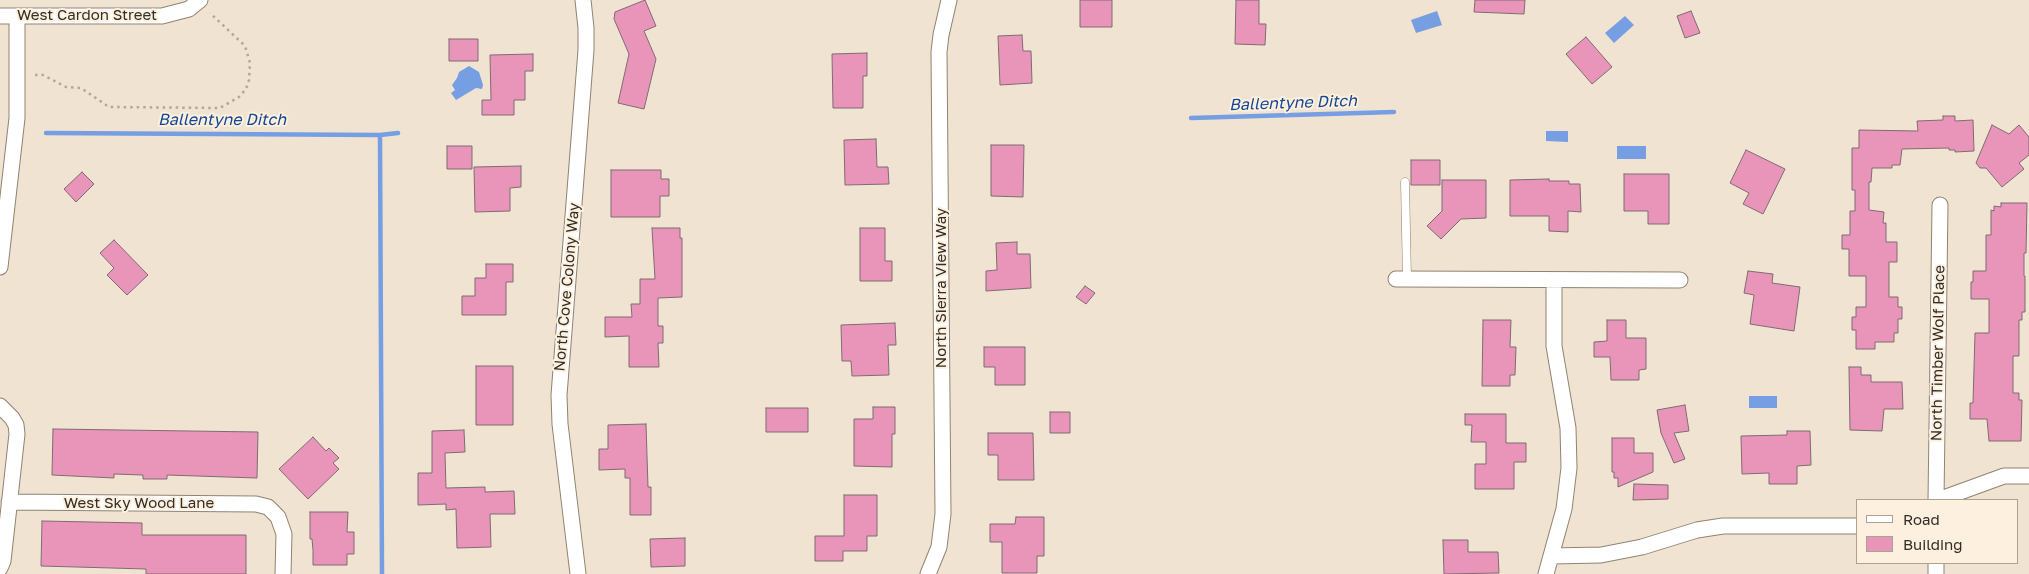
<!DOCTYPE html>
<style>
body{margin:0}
#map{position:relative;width:2029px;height:574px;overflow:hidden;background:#f0e3d1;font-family:"Golos Text",sans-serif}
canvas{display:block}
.legend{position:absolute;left:1856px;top:499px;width:162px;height:65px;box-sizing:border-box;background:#fdf0de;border:1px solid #aca294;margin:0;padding:6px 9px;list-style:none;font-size:15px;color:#322d26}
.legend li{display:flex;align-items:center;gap:10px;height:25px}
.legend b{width:25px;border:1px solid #aca294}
</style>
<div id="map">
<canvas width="2029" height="574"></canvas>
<ul class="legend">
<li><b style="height:6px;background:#fff"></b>Road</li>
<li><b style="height:14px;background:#e995b9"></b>Building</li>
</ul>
</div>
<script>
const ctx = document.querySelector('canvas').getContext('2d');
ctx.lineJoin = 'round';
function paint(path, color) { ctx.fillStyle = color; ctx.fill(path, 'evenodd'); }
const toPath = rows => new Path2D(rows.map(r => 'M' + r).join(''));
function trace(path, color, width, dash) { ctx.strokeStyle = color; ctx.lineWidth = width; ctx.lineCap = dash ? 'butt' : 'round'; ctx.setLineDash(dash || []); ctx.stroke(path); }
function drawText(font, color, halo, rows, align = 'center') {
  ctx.font = font + ' "Golos Text",sans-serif'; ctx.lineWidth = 4; ctx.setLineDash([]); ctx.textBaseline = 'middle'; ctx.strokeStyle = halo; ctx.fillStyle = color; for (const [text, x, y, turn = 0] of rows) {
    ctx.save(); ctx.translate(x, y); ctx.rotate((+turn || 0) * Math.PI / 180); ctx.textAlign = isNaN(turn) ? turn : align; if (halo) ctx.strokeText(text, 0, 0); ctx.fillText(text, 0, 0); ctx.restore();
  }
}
paint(toPath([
 [1437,11,1442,25,1416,33,1411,20],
 [1625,16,1634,25,1614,43,1605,33],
 [469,66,479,72,483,85,482,89,476,88,456,100,451,93,455,90,452,85,457,78,459,72],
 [1546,131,1568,131,1568,142,1546,141],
 [1617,146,1646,146,1646,159,1617,159],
 [1749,396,1777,396,1777,408,1749,408]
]), '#759fe2');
trace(toPath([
 [1191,118,1394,112],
 [46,133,380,135,398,133],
 [380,135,382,574]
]), '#759fe2', 4.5);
const building = toPath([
 [645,0,656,26,644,31,656,59,644,109,618,103,629,54,614,19,615,12,645,0],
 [1080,0,1112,0,1112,27,1080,27,1080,0],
 [1236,0,1259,0,1259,24,1266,24,1265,45,1235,44,1236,0],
 [1475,0,1525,0,1524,14,1474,12,1475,0],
 [1691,11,1700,33,1685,38,1677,16,1691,11],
 [1022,35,1023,51,1031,51,1032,83,1000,85,998,36,1022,35],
 [1586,37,1612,67,1592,84,1566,54,1586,37],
 [449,39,478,39,478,61,449,61,449,39],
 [867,53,867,76,863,76,863,108,833,108,832,54,867,53],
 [533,54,533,71,525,71,525,100,514,100,514,115,482,115,482,100,491,100,490,55,533,54],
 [1943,116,1955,116,1955,121,1973,120,1974,151,1955,152,1955,150,1949,150,1949,148,1902,149,1900,165,1892,165,1892,168,1872,168,1871,182,1869,182,1869,210,1884,212,1883,223,1886,223,1886,242,1897,242,1897,262,1889,262,1889,297,1898,297,1898,307,1902,307,1902,319,1898,319,1898,333,1894,333,1894,342,1875,342,1875,349,1856,349,1856,330,1852,330,1852,317,1856,317,1856,307,1866,307,1866,276,1849,276,1849,249,1842,249,1842,235,1850,235,1850,211,1855,211,1855,190,1852,190,1852,148,1859,148,1859,130,1918,131,1917,121,1943,120,1943,116],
 [1992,125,2009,134,2019,125,2029,137,2029,155,2019,163,2024,169,2002,187,1986,168,1980,168,1976,163,1992,125],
 [876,139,877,167,888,167,889,184,845,185,844,140,876,139],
 [991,145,1024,145,1023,197,991,196,991,145],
 [447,146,472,146,472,169,447,169,447,146],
 [1746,150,1785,169,1763,214,1743,204,1749,193,1730,183,1746,150],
 [1411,160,1440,160,1440,185,1411,185,1411,160],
 [521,166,521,187,510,188,510,211,475,212,474,167,521,166],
 [611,170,661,170,661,179,669,179,669,196,660,196,660,217,611,217,611,170],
 [82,172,94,184,76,202,64,189,82,172],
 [1624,174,1669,174,1669,224,1648,224,1648,211,1624,211,1624,174],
 [1549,179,1549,181,1569,181,1569,184,1580,184,1581,212,1568,211,1568,232,1549,231,1549,216,1510,216,1510,180,1549,179],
 [1442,180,1486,180,1486,218,1461,219,1441,239,1427,226,1442,211,1442,180],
 [2001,203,2027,203,2026,253,2024,253,2024,276,2025,276,2025,312,2022,312,2022,320,2019,320,2019,356,2013,356,2013,393,2019,393,2019,400,2022,400,2021,441,1989,441,1987,419,1970,419,1970,403,1973,403,1975,333,1989,333,1989,299,1971,299,1971,282,1973,282,1973,271,1986,271,1986,235,1991,235,1991,210,1994,211,1994,206,2001,207,2001,203],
 [652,228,680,228,680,238,682,238,682,297,658,298,658,326,663,326,663,343,658,343,659,367,629,367,629,336,605,337,605,317,632,317,631,304,640,304,640,279,655,279,652,228],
 [860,228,885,228,885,261,892,261,892,281,860,281,860,228],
 [114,240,148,275,127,295,107,275,114,268,100,253,114,240],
 [1017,242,1017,254,1030,254,1031,288,986,291,986,271,997,270,996,243,1017,242],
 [486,264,513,264,513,282,506,282,506,315,462,315,462,296,475,296,475,278,486,278,486,264],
 [1748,271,1773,274,1772,283,1800,287,1794,331,1750,324,1754,295,1744,293,1748,271],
 [1085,286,1095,293,1086,304,1076,297,1085,286],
 [1483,320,1511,320,1510,347,1516,347,1515,375,1510,375,1510,386,1482,386,1483,320],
 [1607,320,1626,320,1626,338,1646,338,1646,369,1639,370,1639,380,1611,380,1610,357,1594,357,1594,342,1607,341,1607,320],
 [895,323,896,345,888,345,889,375,852,376,851,361,842,361,841,325,895,323],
 [984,347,1025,347,1025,385,995,385,995,367,984,367,984,347],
 [476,366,513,366,513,425,476,425,476,366],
 [1849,367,1861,367,1861,375,1871,375,1871,382,1902,382,1903,409,1884,409,1882,431,1850,430,1849,367],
 [1685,405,1689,431,1674,433,1685,459,1674,463,1661,433,1657,410,1685,405],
 [873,407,895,407,895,434,892,434,892,467,854,466,854,419,873,419,873,407],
 [766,408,808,408,808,432,766,432,766,408],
 [1050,412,1070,412,1070,433,1050,433,1050,412],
 [1465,414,1506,414,1506,443,1526,443,1526,462,1514,462,1514,489,1475,489,1475,464,1486,464,1486,442,1471,442,1472,425,1465,425,1465,414],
 [646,424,648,487,651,487,651,515,630,515,630,478,625,478,625,469,599,470,599,449,608,449,608,425,646,424],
 [53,429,258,432,257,478,167,475,167,479,143,479,143,475,114,474,114,478,52,475,53,429],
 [464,430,465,452,445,453,446,488,485,487,485,492,514,491,515,514,490,514,491,547,457,548,456,509,446,510,446,504,418,505,418,473,432,473,432,431,464,430],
 [1787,431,1810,431,1811,465,1797,466,1797,484,1769,484,1769,473,1742,474,1741,436,1787,435,1787,431],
 [988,433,1033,433,1034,480,998,480,998,455,988,455,988,433],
 [313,437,326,451,329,448,339,458,333,463,339,469,308,499,279,469,313,437],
 [1612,438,1634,438,1634,453,1653,453,1653,472,1618,487,1618,478,1614,478,1614,472,1612,472,1612,438],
 [1634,484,1668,485,1668,499,1633,500,1634,484],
 [844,495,877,495,877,536,867,536,867,551,843,551,843,561,815,561,815,536,844,536,844,495],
 [310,512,348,512,347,532,354,532,354,554,347,554,347,565,313,565,313,550,312,539,310,539,310,512],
 [1016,517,1044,517,1044,556,1037,556,1037,573,1002,573,1002,542,990,542,990,524,1015,524,1016,517],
 [42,521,142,523,142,535,246,535,246,574,146,574,146,569,41,566,42,521],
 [685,538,685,566,651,567,650,539,685,538],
 [1443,540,1468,540,1468,552,1498,552,1499,573,1444,574,1443,540]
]);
paint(building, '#e995b9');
trace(building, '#7e6b72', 1);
const service = toPath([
 [1405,182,1407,279]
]);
const minor = toPath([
 [0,16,162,16,189,9,200,0],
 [0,267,17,118,17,16],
 [1396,279,1680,280],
 [0,406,12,418,16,425,17,434,3,561,0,568],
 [1936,500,1940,205],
 [1938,500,2004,476,2029,476],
 [9,502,256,504,268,507,278,517,284,534,283,574],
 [1551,556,1601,555,1642,547,1697,530,1723,526,1858,526],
 [578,574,560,424,559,395,586,50,586,28,583,0],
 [928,574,939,547,943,514,939,52,941,35,949,0],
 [1546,574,1564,509,1569,468,1568,428,1554,346,1554,281],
 [1936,574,1936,563]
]);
trace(service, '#8f8373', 9);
trace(minor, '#8f8373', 17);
trace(toPath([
 [35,75,43,75,66,87,81,88,109,107,220,108,239,97,246,89,249,80,250,63,246,49,243,44,210,13]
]), '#b2a799', 2.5, [2.5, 4]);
trace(service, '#fff', 8);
trace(minor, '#fff', 15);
drawText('15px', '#322d26', '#fdf0de', [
 ["West Cardon Street",87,15],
 ["North Cove Colony Way",567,287,-85],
 ["North Sierra View Way",941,288,-90],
 ["North Timber Wolf Place",1938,353,-89],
 ["West Sky Wood Lane",139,503]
]);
drawText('italic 16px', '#134694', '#fdf0de', [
 ["Ballentyne Ditch",1293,103,-2],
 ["Ballentyne Ditch",222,120]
]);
</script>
